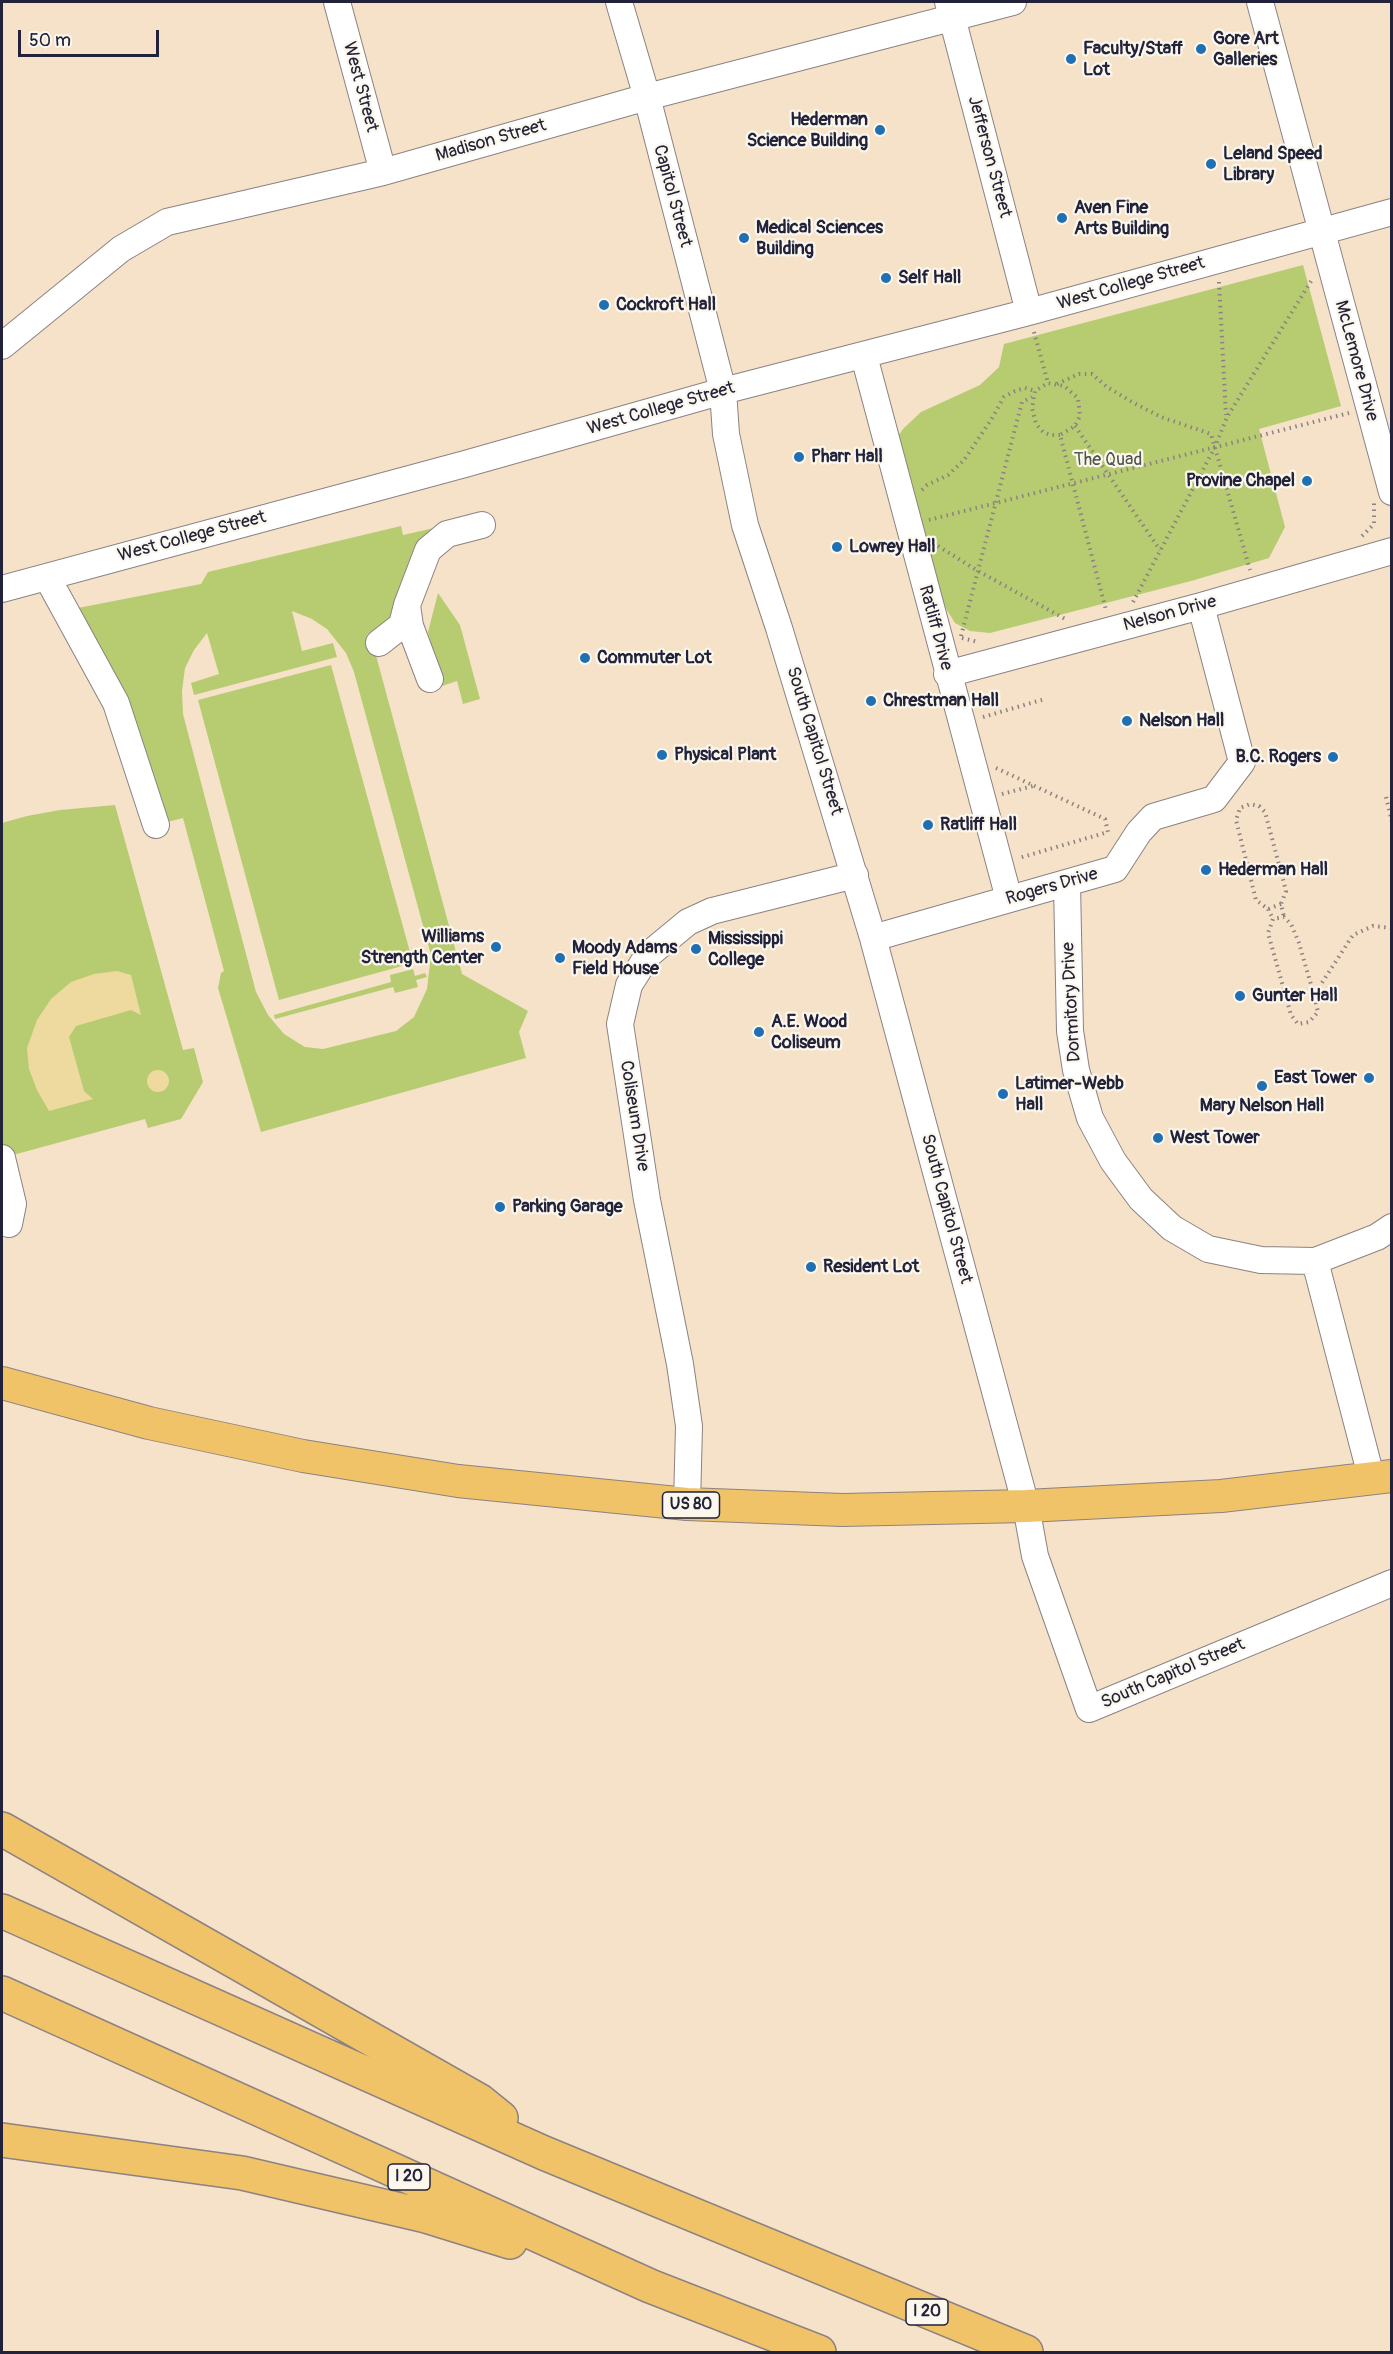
<!DOCTYPE html>
<html>
<head>
<meta charset="utf-8">
<style>
	body { margin:0 }
	#map { position:relative; width:1393px; height:2354px; overflow:hidden; background:#f5e2c8; font-family:Pangolin,sans-serif }
	canvas { display:block }
	.frame { position:absolute; inset:0; border:3px solid #22223b; pointer-events:none }
	.scale { position:absolute; left:18px; top:30px; width:141px; height:27px; box-sizing:border-box; border:3px solid #22223b; border-top:0; padding-left:8px; font-size:18px; line-height:21px; white-space:nowrap; color:#22223b; -webkit-text-stroke:4px #fbf7ec; paint-order:stroke }
</style>
</head>
<body>
<div id="map">
<canvas width="1393" height="2354"></canvas>
<div class="frame"></div>
<div class="scale">50 m</div>
</div>
<script>
const ctx = document.querySelector('canvas').getContext('2d');
ctx.lineJoin = 'round';
function paint(path, color) { ctx.fillStyle = color; ctx.fill(path, 'evenodd'); }
const shape = rows => new Path2D(rows.map(r => 'M' + r).join(''));
function strokePath(path, color, width, dash) { ctx.strokeStyle = color; ctx.lineWidth = width; ctx.lineCap = dash ? 'butt' : 'round'; ctx.setLineDash(dash || []); ctx.stroke(path); }
function write(font, color, halo, rows, align = 'center') {
  ctx.font = font + ' Pangolin,sans-serif'; ctx.lineWidth = 4.5; ctx.setLineDash([]); ctx.textBaseline = 'middle'; ctx.strokeStyle = halo; ctx.fillStyle = color; for (const [text, x, y, turn = 0] of rows) {
    ctx.save(); ctx.translate(x, y); ctx.rotate((+turn || 0) * Math.PI / 180); ctx.textAlign = isNaN(turn) ? turn : align; if (halo) ctx.strokeText(text, 0, 0); ctx.fillText(text, 0, 0); ctx.restore();
  }
}
const green = shape([
	[1303,265,1341,406,1259,429,1285,527,1269,558,1191,581,990,633,970,631,955,623,945,607,904,478,896,439,903,429,921,412,980,385,999,367,1004,344],
	[401,526,403,535,443,526,398,613,367,635,374,648,462,974,528,1011,519,1032,526,1058,261,1132,218,988,221,973,224,971,183,818,156,825,78,608,201,584,208,572],
	[292,611,312,619,327,629,346,653,354,672,431,955,427,989,414,1017,396,1031,323,1049,305,1047,284,1034,268,1015,256,992,183,714,182,691,185,668,194,650,207,633,219,674,191,683,194,695,337,657,333,643,302,651],
	[438,593,460,625,480,699,463,704,457,681,442,686,428,632],
	[331,665,413,963,279,1000,198,700],
	[115,805,183,1050,194,1048,203,1082,181,1119,148,1128,145,1119,2,1158,2,823,27,816,60,810],
	[413,969,415,976,425,973,427,977,416,980,418,987,395,993,393,987,275,1019,274,1015,391,982,390,975]
]);
const sand = shape([
	[117,971,131,975,141,1015,131,1010,76,1026,69,1037,84,1091,93,1099,49,1111,37,1090,29,1069,27,1048,37,1020,51,999,71,982,94,974],
	'147 1081a11 11 0 1 1 22 0a11 11 0 1 1-22 0Z'
]);
const path = shape([
	[1219,282,1226,415],
	[1034,332,1048,383],
	[1057,384,1079,374,1092,374,1107,387,1132,402,1161,417,1211,434,1250,570],
	[1075,426,1160,550],
	[1060,435,1050,435,1043,432,1036,424,1032,408,1035,391,1048,383,1064,386,1078,398,1080,416,1075,426,1060,435,1106,610],
	[922,490,927,485,948,475,964,460,991,420,1004,397,1015,391,1025,388,1035,391],
	[929,520,1349,413],
	[1362,536,1374,524,1374,503],
	[938,546,978,571,1067,620],
	[1133,602,1215,447,1227,417,1313,278],
	[961,636,1022,402,1032,397],
	[962,638,978,642],
	[983,717,1045,699],
	[996,768,1105,819,1108,832,1019,858],
	[1002,794,1033,786],
	[1386,797,1392,822],
	[1281,904,1268,909,1256,900,1236,820,1240,808,1250,804,1259,806,1265,812,1286,891,1281,904,1284,917],
	[1268,909,1273,919],
	[1314,995,1299,943,1291,924,1284,917,1273,919,1268,933,1291,1015,1298,1024,1309,1022,1318,1012,1314,995,1353,935,1373,926,1392,928]
]);
const minor = shape([
	[337,2,383,172],
	[619,2,647,97,723,391,726,434,745,525,779,628,873,938,1026,1506,1035,1556,1089,1709,1392,1583],
	[948,2,1029,312],
	[1260,2,1392,492],
	[2,346,121,249,167,222,383,172,647,97,1013,2],
	[864,356,1009,899],
	[47,577,116,703,156,825],
	[2,589,465,464,723,391,1029,312,1392,212],
	[379,643,402,625,407,605],
	[947,674,1201,606,1392,551],
	[430,679,410,626,407,605,428,550,447,534,482,525],
	[1067,884,1070,1031,1076,1070,1090,1118,1113,1161,1141,1199,1172,1228,1208,1249,1261,1260,1315,1261,1377,1237,1392,1227],
	[873,938,1115,869,1139,832,1153,817,1214,799,1242,762,1201,606],
	[2,1158,13,1204,9,1224],
	[1315,1261,1372,1480],
	[687,1504,689,1426,680,1364,647,1200,620,1024,629,985,648,955,688,922,712,911,855,875]
]);
const major = shape([
	[2,1383,149,1423,303,1456,458,1481,687,1504,842,1510,1026,1506,1221,1496,1392,1476]
]);
const highway = shape([
	[2,1829,480,2101,501,2118],
	[2,1911,544,2153,1026,2352],
	[2,1993,650,2286,819,2352],
	[2,2140,242,2173,426,2216,510,2242]
]);
const markers = [
	[1201,49,6,"#1f6fb2"],
	[1071,59,6,"#1f6fb2"],
	[880,130,6,"#1f6fb2"],
	[1211,164,6,"#1f6fb2"],
	[1062,218,6,"#1f6fb2"],
	[744,238,6,"#1f6fb2"],
	[886,278,6,"#1f6fb2"],
	[604,305,6,"#1f6fb2"],
	[799,457,6,"#1f6fb2"],
	[1307,481,6,"#1f6fb2"],
	[837,547,6,"#1f6fb2"],
	[585,658,6,"#1f6fb2"],
	[871,701,6,"#1f6fb2"],
	[1127,721,6,"#1f6fb2"],
	[662,755,6,"#1f6fb2"],
	[1333,757,6,"#1f6fb2"],
	[928,825,6,"#1f6fb2"],
	[1206,870,6,"#1f6fb2"],
	[496,947,6,"#1f6fb2"],
	[696,949,6,"#1f6fb2"],
	[560,958,6,"#1f6fb2"],
	[1240,996,6,"#1f6fb2"],
	[759,1032,6,"#1f6fb2"],
	[1369,1078,6,"#1f6fb2"],
	[1262,1086,6,"#1f6fb2"],
	[1003,1094,6,"#1f6fb2"],
	[1158,1138,6,"#1f6fb2"],
	[500,1207,6,"#1f6fb2"],
	[811,1267,6,"#1f6fb2"]
];
const shields = [
	[691,1505,57],
	[409,2177,42],
	[927,2312,42]
];
const shieldNames = [
	["US 80",691,1505],
	["I 20",409,2177],
	["I 20",927,2312]
];
const poiNames = [
	["Gore Art",1213,39],
	["Galleries",1213,60],
	["Faculty/Staff",1083,49],
	["Lot",1083,70],
	["Hederman",868,120,"right"],
	["Science Building",868,141,"right"],
	["Leland Speed",1223,154],
	["Library",1223,175],
	["Aven Fine",1074,208],
	["Arts Building",1074,229],
	["Medical Sciences",756,228],
	["Building",756,249],
	["Self Hall",898,278],
	["Cockroft Hall",616,305],
	["Pharr Hall",811,457],
	["Provine Chapel",1295,481,"right"],
	["Lowrey Hall",849,547],
	["Commuter Lot",597,658],
	["Chrestman Hall",883,701],
	["Nelson Hall",1139,721],
	["Physical Plant",674,755],
	["B.C. Rogers",1321,757,"right"],
	["Ratliff Hall",940,825],
	["Hederman Hall",1218,870],
	["Williams",484,937,"right"],
	["Strength Center",484,958,"right"],
	["Mississippi",708,939],
	["College",708,960],
	["Moody Adams",572,948],
	["Field House",572,969],
	["Gunter Hall",1252,996],
	["A.E. Wood",771,1022],
	["Coliseum",771,1043],
	["East Tower",1357,1078,"right"],
	["Latimer-Webb",1015,1084],
	["Hall",1015,1105],
	["Mary Nelson Hall",1262,1106,"center"],
	["West Tower",1170,1138],
	["Parking Garage",512,1207],
	["Resident Lot",823,1267]
];
const streetNames = [
	["West Street",360,87,75],
	["Madison Street",491,141,-16],
	["Jefferson Street",989,157,75],
	["Capitol Street",672,196,75],
	["West College Street",1131,284,-16],
	["McLemore Drive",1356,361,75],
	["West College Street",661,409,-16],
	["West College Street",192,537,-15],
	["Nelson Drive",1170,614,-15],
	["Ratliff Drive",935,628,75],
	["South Capitol Street",814,741,73],
	["Rogers Drive",1052,887,-16],
	["Dormitory Drive",1072,1002,-93],
	["Coliseum Drive",634,1116,81],
	["South Capitol Street",946,1209,75],
	["South Capitol Street",1173,1674,-23]
];
const parkNames = [
	["The Quad",1108,460]
];
paint(green, '#b7cc70');
paint(sand, '#eeda9e');
strokePath(minor, '#8c8282', 28);
strokePath(major, '#8c8282', 34);
strokePath(highway, '#8c8282', 36);
strokePath(path, '#8c8282', 4, [1.5, 4.5]);
strokePath(minor, '#fff', 26);
strokePath(major, '#f1c369', 32);
strokePath(highway, '#f1c369', 33);
for (const [x, y, r, color] of markers) { const dot = new Path2D(); dot.arc(x, y, r, 0, 2 * Math.PI); ctx.fillStyle = color; ctx.fill(dot); strokePath(dot, '#fbf7ec', 2); }
for (const [x, y, w] of shields) { const box = new Path2D(); box.roundRect(x - w / 2, y - 13, w, 26, 4.5); ctx.fillStyle = '#fbf7ec'; ctx.fill(box); strokePath(box, '#22223b', 1.5); }
write('bold 16px', '#22223b', null, shieldNames);
write('bold 18px', '#22223b', '#fbf7ec', poiNames, 'left');
write('18px', '#22223b', '#fbf7ec', streetNames);
write('18px', '#4f554b', '#fbf7ec', parkNames);
</script>
</body>
</html>
